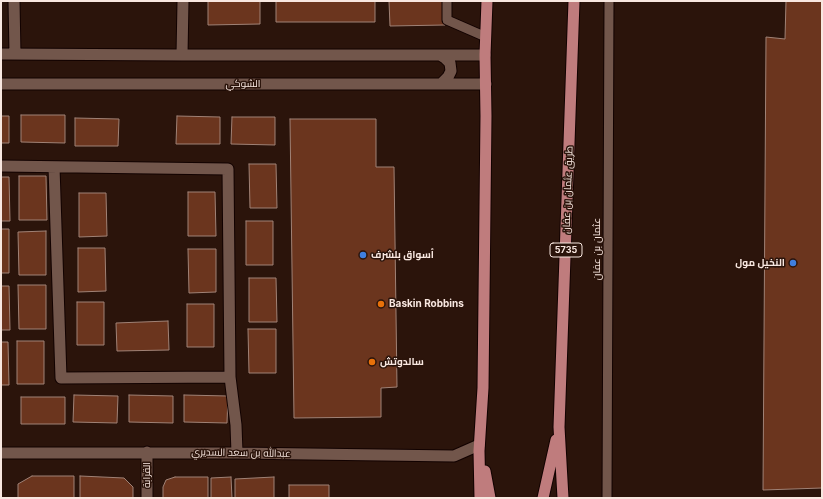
<!DOCTYPE html>
<html>
<head>
<meta charset="utf-8">
<style>
	body { margin:0 }
	#map { position:relative; width:823px; height:499px; overflow:hidden; background:#2b140b; font-family:Inter,sans-serif }
	canvas { display:block }
	.frame { position:absolute; inset:0; border:2px solid #f8e7e0; pointer-events:none }
</style>
</head>
<body>
<div id="map">
<canvas width="823" height="499"></canvas>
<div class="frame"></div>
</div>
<script>
const ctx = document.querySelector('canvas').getContext('2d');
ctx.lineJoin = 'round';
function paint(path, color) { ctx.fillStyle = color; ctx.fill(path, 'evenodd'); }
const shape = rows => new Path2D(rows.map(r => 'M' + r).join(''));
function strokePath(path, color, width, dash) { ctx.strokeStyle = color; ctx.lineWidth = width; ctx.lineCap = dash ? 'butt' : 'round'; ctx.setLineDash(dash || []); ctx.stroke(path); }
function write(font, color, halo, rows, align = 'center') {
  ctx.font = font + ' Inter,Cairo,sans-serif'; ctx.lineWidth = 3; ctx.setLineDash([]); ctx.textBaseline = 'middle'; ctx.strokeStyle = halo; ctx.fillStyle = color; for (const [text, x, y, turn = 0] of rows) {
    ctx.save(); ctx.translate(x, y); ctx.rotate((+turn || 0) * Math.PI / 180); ctx.textAlign = isNaN(turn) ? turn : align; if (halo) ctx.strokeText(text, 0, 0); ctx.fillText(text, 0, 0); ctx.restore();
  }
}
const building = shape([
	[208,1,260,1,260,24,208,25,208,1],
	[276,1,375,1,375,22,276,22,276,1],
	[389,1,444,1,445,25,390,26,389,1],
	[786,1,822,1,822,488,763,490,766,37,785,39,786,1],
	[21,115,65,115,65,143,21,142,21,115],
	[1,116,9,116,9,143,1,143,1,116],
	[177,116,220,117,220,144,176,144,177,116],
	[232,117,275,117,275,145,231,144,232,117],
	[75,118,119,119,118,146,75,146,75,118],
	[290,119,376,119,376,167,394,167,397,387,381,388,381,417,294,418,290,119],
	[249,164,276,164,277,208,250,208,249,164],
	[19,176,46,176,47,220,19,220,19,176],
	[1,177,9,177,10,221,1,221,1,177],
	[188,192,215,192,216,236,188,236,188,192],
	[79,193,106,193,107,236,79,237,79,193],
	[246,221,273,221,273,265,246,265,246,221],
	[1,229,9,229,9,273,1,273,1,229],
	[46,231,46,275,19,275,18,232,46,231],
	[78,248,105,248,106,291,78,292,78,248],
	[188,249,216,249,216,292,189,293,188,249],
	[249,278,276,278,277,322,249,322,249,278],
	[18,285,46,285,46,329,19,329,18,285],
	[1,286,9,286,10,330,1,330,1,286],
	[77,302,104,302,104,345,77,345,77,302],
	[187,304,214,304,214,347,187,347,187,304],
	[168,321,169,350,117,351,116,323,168,321],
	[248,329,276,329,276,373,249,373,248,329],
	[17,341,44,341,44,384,17,384,17,341],
	[1,342,8,342,9,385,1,385,1,342],
	[74,395,118,396,117,423,73,422,74,395],
	[129,395,173,396,173,423,129,422,129,395],
	[184,395,228,396,227,423,184,422,184,395],
	[21,397,65,397,65,424,21,424,21,397],
	[32,476,74,476,74,498,18,498,18,484,32,476],
	[80,476,124,478,133,487,133,498,80,498,80,476],
	[175,477,208,477,208,498,163,498,163,487,166,480,175,477],
	[231,477,232,498,211,498,211,478,231,477],
	[274,477,274,498,235,498,235,479,274,477],
	[289,485,329,485,329,498,289,498,289,485]
]);
const service = shape([
	[447,1,447,20,486,37],
	[607,498,609,1]
]);
const minor = shape([
	[14,1,15,54],
	[1,54,182,55,485,55],
	[182,55,183,1],
	[440,55,445,58,450,63,451,71,448,77,441,84],
	[1,84,486,84],
	[1,166,228,169,230,377,236,425,237,453],
	[54,167,61,378,230,377],
	[1,453,237,453,454,456,479,445],
	[147,498,147,452]
]);
const primary = shape([
	[485,471,490,498],
	[480,498,479,451,483,388,486,116,485,55,487,1],
	[543,498,556,440],
	[563,498,559,427,574,1]
]);
const markers = [
	[363,255,4,"#3f7fe0"],
	[793,263,4,"#3f7fe0"],
	[381,304,4,"#e8710a"],
	[372,362,4,"#e8710a"]
];
const shields = [
	[566,250,32]
];
const shieldNames = [
	["5735",566,250]
];
const streetNames = [
	["الشوكي",243,84],
	["طريق عثمان بن عفان",568,190,-88],
	["عثمان بن عفان",597,249,-90],
	["عبدالله بن سعد السديري",241,453,1],
	["القرابة",147,475,-90]
];
const poiNames = [
	["أسواق بلشرف",371,255],
	["النخيل مول",785,263,"right"],
	["Baskin Robbins",389,304],
	["سالدوتش",380,362]
];
paint(building, '#6b351e');
strokePath(building, '#a08276', 1);
strokePath(service, '#120200', 11);
strokePath(minor, '#120200', 13);
strokePath(primary, '#120200', 13);
strokePath(service, '#72564b', 9);
strokePath(minor, '#72564b', 11);
strokePath(primary, '#bf7c7d', 11);
for (const [x, y, r, color] of markers) { const dot = new Path2D(); dot.arc(x, y, r, 0, 2 * Math.PI); ctx.fillStyle = color; ctx.fill(dot); strokePath(dot, '#2b140b', 1.5); }
for (const [x, y, w] of shields) { const box = new Path2D(); box.roundRect(x - w / 2, y - 7, w, 14, 3); ctx.fillStyle = '#2b140b'; ctx.fill(box); strokePath(box, '#f8e7e0', 1); }
write('bold 9px', '#f8e7e0', null, shieldNames);
write('10px', '#f8e7e0', '#2b140b', streetNames);
write('bold 10px', '#f8e7e0', '#2b140b', poiNames, 'left');
</script>
</body>
</html>
